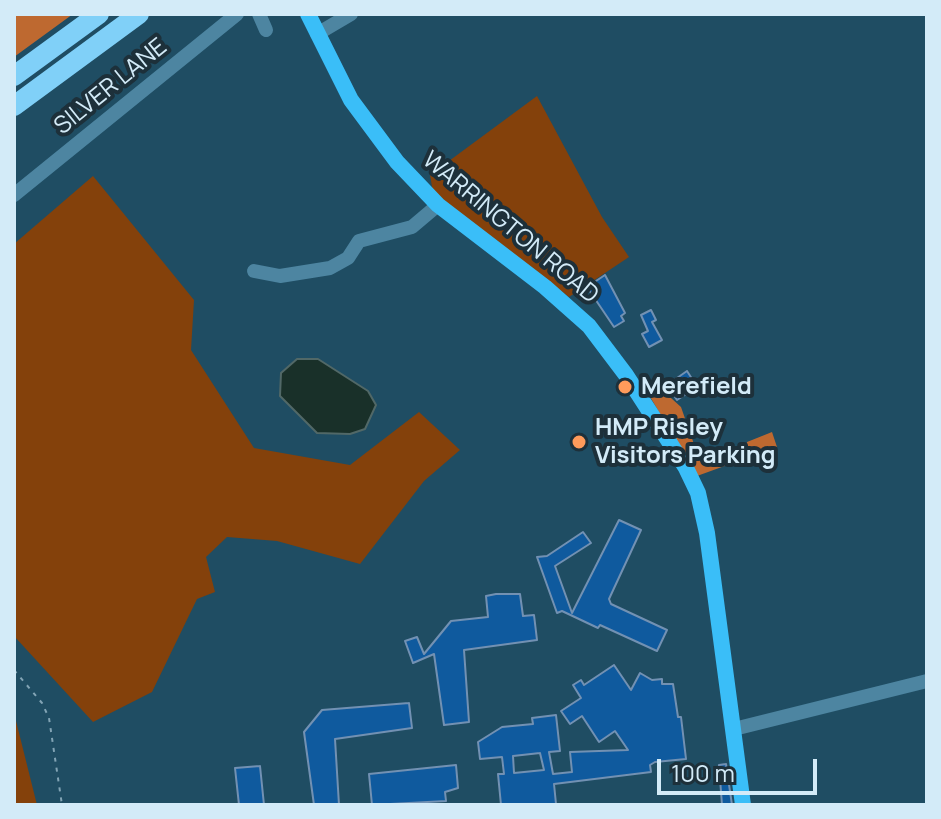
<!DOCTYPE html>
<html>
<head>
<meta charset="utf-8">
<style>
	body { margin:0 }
	#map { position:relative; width:941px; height:819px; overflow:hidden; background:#1f4d63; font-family:Manrope,sans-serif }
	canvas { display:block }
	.frame { position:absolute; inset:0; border:16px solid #d3ebf8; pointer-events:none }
	.scale { position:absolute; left:657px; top:759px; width:160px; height:36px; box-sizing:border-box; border:4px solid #d3ebf8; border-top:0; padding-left:10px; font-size:24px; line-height:28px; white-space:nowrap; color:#d3ebf8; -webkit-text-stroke:6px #1d303a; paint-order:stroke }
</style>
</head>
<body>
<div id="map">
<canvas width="941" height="819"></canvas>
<div class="frame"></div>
<div class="scale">100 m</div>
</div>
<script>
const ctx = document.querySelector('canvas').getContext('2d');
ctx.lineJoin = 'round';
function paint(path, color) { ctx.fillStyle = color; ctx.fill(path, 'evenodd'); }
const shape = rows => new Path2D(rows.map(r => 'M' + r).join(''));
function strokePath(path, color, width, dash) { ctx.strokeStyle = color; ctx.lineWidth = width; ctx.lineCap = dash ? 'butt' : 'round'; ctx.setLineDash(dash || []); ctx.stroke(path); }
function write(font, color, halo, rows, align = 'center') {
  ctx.font = font + ' Manrope,sans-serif'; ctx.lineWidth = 8; ctx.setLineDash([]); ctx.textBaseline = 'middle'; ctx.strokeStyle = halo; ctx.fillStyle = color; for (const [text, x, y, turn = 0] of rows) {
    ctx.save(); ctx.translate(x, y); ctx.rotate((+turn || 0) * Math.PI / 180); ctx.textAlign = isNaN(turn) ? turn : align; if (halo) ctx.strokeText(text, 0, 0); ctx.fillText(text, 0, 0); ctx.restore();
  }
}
const green = shape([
	[537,96,602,217,629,257,569,297,433,192,430,175],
	[93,176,194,300,191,350,254,448,350,465,419,412,460,450,424,481,360,564,277,541,227,537,206,557,215,592,197,599,152,692,93,722,14,636,14,244],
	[14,719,16,721,37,805,14,805]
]);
const forest = shape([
	[14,14,73,14,14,57],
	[661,389,681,407,695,447,716,450,721,460,747,451,747,442,772,432,777,447,697,476,649,395]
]);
const water = shape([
	[297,359,318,359,368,391,376,405,365,429,350,434,317,433,280,396,281,373,297,359]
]);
const building = shape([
	[605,275,625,313,621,316,624,321,614,327,587,287,605,275],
	[651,310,656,320,652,322,662,340,649,347,642,334,648,331,641,315,651,310],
	[687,371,694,382,690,384,694,389,677,400,667,385,687,371],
	[619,520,641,530,609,599,611,604,667,630,657,651,600,625,598,628,562,611,557,613,537,557,547,556,583,532,591,543,555,566,572,613,619,520],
	[496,594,520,594,523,616,534,615,537,640,464,650,469,722,444,725,434,654,413,663,405,641,417,637,424,654,451,621,488,617,486,596,496,594],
	[614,665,631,690,640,673,652,680,662,679,662,684,673,684,678,717,681,717,686,759,655,762,650,765,651,772,554,784,556,804,501,805,498,774,504,774,502,757,480,759,478,742,502,727,533,724,532,718,556,715,560,751,549,752,553,774,572,772,570,752,628,750,615,731,599,742,582,716,570,724,561,711,581,698,573,685,581,680,584,685,614,665],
	[540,753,544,770,514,773,513,756,540,753],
	[409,703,412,728,335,739,339,805,314,805,304,732,322,710,409,703],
	[726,764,732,805,722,805,719,765,726,764],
	[456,765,458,788,445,792,446,801,372,805,369,774,456,765],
	[260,766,264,805,239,805,235,768,260,766]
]);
const path = shape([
	[14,670,42,703,49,718,62,805]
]);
const minor = shape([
	[259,14,266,30],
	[317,34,351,14],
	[14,195,237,14],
	[254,271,280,276,330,268,348,258,359,241,412,227,438,205],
	[734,729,927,681]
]);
const major = shape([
	[308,14,351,100,397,162,438,205,545,287,589,326,626,375,686,468,698,493,707,533,743,805]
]);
const highway = shape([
	[14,76,99,14],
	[14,106,139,14]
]);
const markers = [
	[625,387,8,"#ff9b5b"],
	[579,442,8,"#ff9b5b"]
];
const streetNames = [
	["SILVER LANE",111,87,-39],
	["WARRINGTON ROAD",510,228,40]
];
const poiNames = [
	["Merefield",641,387],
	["HMP Risley",595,428],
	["Visitors Parking",595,456]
];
paint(green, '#84410b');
paint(forest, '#be6930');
paint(water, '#193029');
strokePath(water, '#516867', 2);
paint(building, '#0f5a9e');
strokePath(building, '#7291b3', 2);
strokePath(path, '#82a4b5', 2, [4, 6]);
strokePath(minor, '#4d85a1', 14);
strokePath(major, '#3abef8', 16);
strokePath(highway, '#80d0f8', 20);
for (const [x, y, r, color] of markers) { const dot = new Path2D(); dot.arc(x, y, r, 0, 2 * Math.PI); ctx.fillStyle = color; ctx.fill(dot); strokePath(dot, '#1d303a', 3); }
write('24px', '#d3ebf8', '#1d303a', streetNames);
write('bold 24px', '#d3ebf8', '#1d303a', poiNames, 'left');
</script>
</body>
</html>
